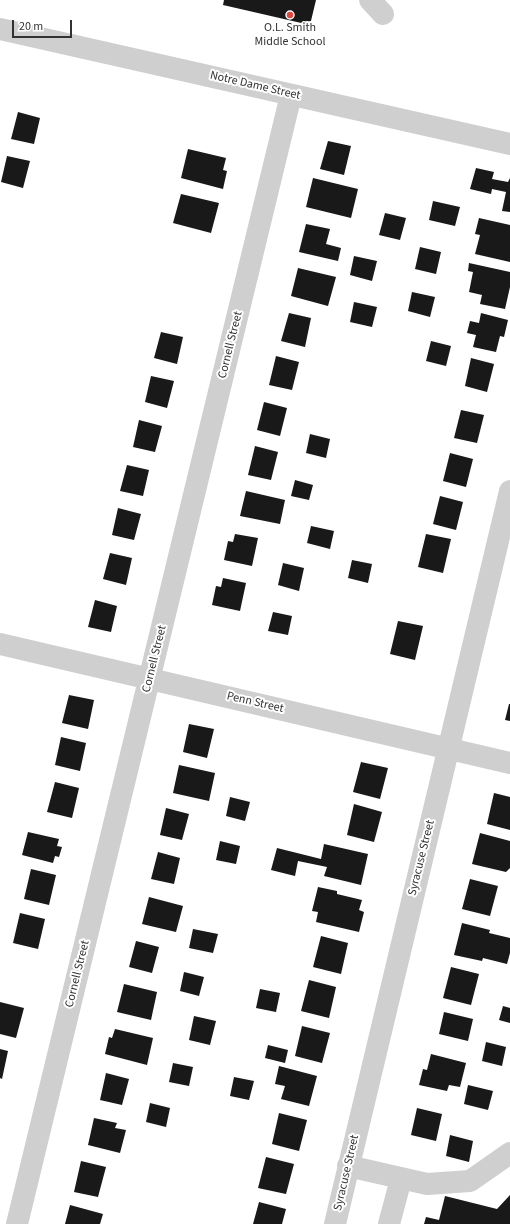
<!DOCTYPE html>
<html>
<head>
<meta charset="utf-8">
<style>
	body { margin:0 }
	#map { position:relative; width:510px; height:1224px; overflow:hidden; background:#fff; font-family:"Source Sans 3",sans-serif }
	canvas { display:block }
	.scale { position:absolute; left:12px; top:20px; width:60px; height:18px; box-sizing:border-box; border:2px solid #323232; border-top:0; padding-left:5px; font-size:12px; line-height:14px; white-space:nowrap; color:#323232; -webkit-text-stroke:3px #fff; paint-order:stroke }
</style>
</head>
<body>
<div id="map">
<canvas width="510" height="1224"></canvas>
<div class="scale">20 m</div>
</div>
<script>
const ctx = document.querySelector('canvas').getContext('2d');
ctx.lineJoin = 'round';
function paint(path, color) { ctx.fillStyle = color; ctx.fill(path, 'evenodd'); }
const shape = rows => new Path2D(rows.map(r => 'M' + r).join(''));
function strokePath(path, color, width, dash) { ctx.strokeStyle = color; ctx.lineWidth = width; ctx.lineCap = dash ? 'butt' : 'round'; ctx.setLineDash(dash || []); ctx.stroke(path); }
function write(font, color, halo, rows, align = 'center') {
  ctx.font = font + ' "Source Sans 3",sans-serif'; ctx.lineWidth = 4; ctx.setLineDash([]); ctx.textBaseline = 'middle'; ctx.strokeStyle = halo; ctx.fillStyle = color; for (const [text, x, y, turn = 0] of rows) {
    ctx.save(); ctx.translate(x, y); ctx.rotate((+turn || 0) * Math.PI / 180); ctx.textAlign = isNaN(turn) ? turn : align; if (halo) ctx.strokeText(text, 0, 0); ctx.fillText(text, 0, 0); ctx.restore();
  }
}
const building = shape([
	[224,0,316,0,310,25,223,5],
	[18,112,40,118,34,144,11,139],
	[328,141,351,146,344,175,320,169],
	[188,149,226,158,223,170,227,171,223,189,181,178],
	[7,156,30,161,23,188,1,182],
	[476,168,494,172,492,179,508,182,510,178,510,212,502,211,506,192,492,189,491,194,470,189],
	[313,178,358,189,351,218,306,207],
	[181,194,219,203,211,233,173,223],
	[433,201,460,207,455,226,429,220],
	[385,213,406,218,400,240,379,235],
	[479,218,510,225,510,262,475,254,480,235,475,234],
	[306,224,330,229,326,244,341,248,338,261,299,252],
	[420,247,441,252,436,274,415,269],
	[354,256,377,261,372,281,350,275],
	[469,263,510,272,510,287,505,309,480,304,482,295,469,292,473,272,468,271],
	[298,268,336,277,328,306,291,296],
	[412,292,435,297,430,317,408,311],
	[354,302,377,307,372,327,350,322],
	[289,313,311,318,305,347,281,341],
	[481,313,508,320,504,337,500,336,496,352,473,347,476,335,467,333,470,321,479,323],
	[161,332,183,337,177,364,154,358],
	[431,341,451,346,446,366,426,361],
	[276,356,299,362,292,390,269,385],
	[471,358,494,364,487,392,465,386],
	[151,376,174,381,167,408,145,402],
	[264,402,287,408,280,436,257,430],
	[461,410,484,415,477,443,454,438],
	[139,420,162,426,155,452,133,447],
	[310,434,330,439,326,458,306,453],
	[255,446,278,452,271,480,248,475],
	[450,453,473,459,466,487,443,481],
	[127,465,149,470,143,496,120,491],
	[295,480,313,485,309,500,291,496],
	[246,491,285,500,280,524,240,516],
	[440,496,463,502,456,530,433,524],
	[118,508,141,514,134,540,112,535],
	[311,526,334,531,330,549,307,543],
	[235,534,258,538,252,566,224,560,228,541,233,542],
	[426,534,451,539,443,573,418,567],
	[110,553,132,558,126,585,103,579],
	[352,560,372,564,368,583,348,578],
	[283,563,304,568,299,591,278,585],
	[223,578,246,583,240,611,212,605,216,586,221,587],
	[95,600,117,606,111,632,88,627],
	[273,612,292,616,288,635,268,631],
	[398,621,423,626,415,660,390,654],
	[69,695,94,700,88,729,62,723],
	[509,704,510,704,510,721,505,720],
	[189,724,214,729,207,758,183,752],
	[61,737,86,743,80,771,55,765],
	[361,762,388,768,380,799,353,792],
	[179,765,215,773,209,801,173,793],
	[55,782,79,788,72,818,47,812],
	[494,793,510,797,510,830,487,824],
	[230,797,250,802,245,821,226,816],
	[354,804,382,812,374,842,347,835],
	[166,808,189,814,182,840,160,835],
	[28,832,59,839,57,846,62,847,59,857,55,856,53,863,22,855],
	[480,833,510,841,510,868,506,872,472,864],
	[220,841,240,846,236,864,216,860],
	[324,844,368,854,361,885,324,876,327,867,298,861,295,876,271,870,277,848,321,859],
	[158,852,180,858,174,884,151,879],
	[31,869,56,875,49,905,24,899],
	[470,879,498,886,490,916,462,909],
	[318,887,337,891,337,894,362,900,359,910,364,912,359,932,316,922,318,912,312,911],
	[149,897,183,906,176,932,142,924],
	[20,913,45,919,38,949,13,943],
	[462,923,490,930,489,933,510,938,510,953,507,964,483,958,482,961,454,955],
	[193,929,218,934,213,953,189,948],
	[321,936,348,943,341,974,313,967],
	[136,941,159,947,152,973,129,967],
	[451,967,479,974,471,1005,443,998],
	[184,972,204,977,199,996,180,991],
	[309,980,336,987,329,1018,301,1011],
	[124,984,157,992,151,1020,117,1012],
	[260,989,280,993,276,1012,256,1008],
	[0,1002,24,1008,16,1038,0,1034],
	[503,1006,510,1008,510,1023,499,1020],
	[444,1012,473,1019,468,1041,439,1034],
	[194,1016,216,1021,210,1045,189,1040],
	[302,1026,330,1033,322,1063,295,1056],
	[115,1029,153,1038,147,1065,105,1054,109,1037,112,1038],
	[486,1042,506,1047,502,1066,482,1061],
	[268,1045,288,1050,285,1063,265,1058],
	[0,1049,8,1051,2,1079,0,1078],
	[431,1054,466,1063,460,1087,449,1085,447,1091,419,1085,423,1069,427,1070],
	[173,1063,193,1067,189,1086,169,1082],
	[279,1066,317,1076,309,1106,281,1099,285,1086,275,1084],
	[106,1073,129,1079,122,1105,100,1100],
	[234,1077,254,1081,249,1100,230,1096],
	[468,1085,493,1091,488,1110,464,1104],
	[150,1103,170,1108,166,1127,146,1122],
	[417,1108,442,1114,436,1141,411,1135],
	[279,1113,307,1120,299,1151,272,1144],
	[94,1118,117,1123,115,1128,126,1130,120,1153,88,1145],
	[450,1135,473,1141,469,1162,446,1156],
	[266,1157,294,1164,286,1194,258,1188],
	[81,1161,106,1167,98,1197,74,1192],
	[510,1195,510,1224,424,1224,426,1217,439,1220,445,1196,497,1209],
	[259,1202,286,1209,282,1224,253,1224],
	[70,1205,103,1214,100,1224,65,1224]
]);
const minor = shape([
	[370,0,383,14],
	[0,29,510,144],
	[0,644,510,763],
	[348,1166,427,1184,470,1181,510,1153],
	[17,1224,291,95],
	[335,1224,510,491],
	[389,1224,401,1179]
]);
const markers = [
	[290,15,4,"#df483f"]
];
const poiNames = [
	["O.L. Smith",290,28],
	["Middle School",290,42]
];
const streetNames = [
	["Notre Dame Street",255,86,13],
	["Cornell Street",231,345,-76],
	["Cornell Street",155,659,-76],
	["Penn Street",255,703,13],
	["Syracuse Street",422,858,-76],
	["Cornell Street",78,974,-76],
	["Syracuse Street",347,1173,-77]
];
paint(building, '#191919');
strokePath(minor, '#cfcfcf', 22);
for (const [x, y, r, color] of markers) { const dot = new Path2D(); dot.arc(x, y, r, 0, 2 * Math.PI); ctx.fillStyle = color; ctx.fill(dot); strokePath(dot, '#fff', 1.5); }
write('12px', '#323232', '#fff', poiNames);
write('12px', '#323232', '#fff', streetNames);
</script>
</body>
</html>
